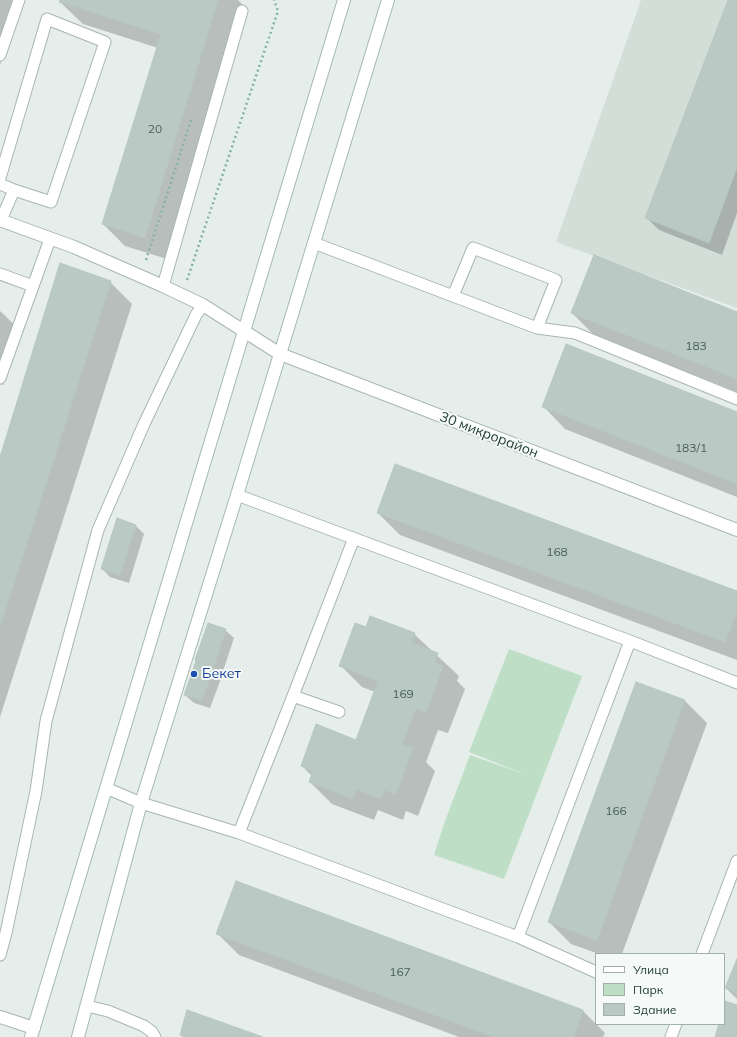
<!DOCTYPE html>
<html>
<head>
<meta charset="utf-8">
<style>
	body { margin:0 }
	#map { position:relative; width:737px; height:1037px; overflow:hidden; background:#e5eeea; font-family:Mulish,sans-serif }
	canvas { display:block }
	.legend { position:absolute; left:595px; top:953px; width:130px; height:72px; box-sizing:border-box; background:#f5faf8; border:1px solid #a1b0ab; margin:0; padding:5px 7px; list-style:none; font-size:12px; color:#234038 }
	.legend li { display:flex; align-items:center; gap:8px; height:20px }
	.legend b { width:20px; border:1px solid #a1b0ab }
</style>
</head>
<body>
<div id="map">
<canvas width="737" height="1037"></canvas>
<ul class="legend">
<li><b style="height:5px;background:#fff"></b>Улица</li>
<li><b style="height:11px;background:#bedfc6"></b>Парк</li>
<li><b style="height:11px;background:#bac9c3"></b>Здание</li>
</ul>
</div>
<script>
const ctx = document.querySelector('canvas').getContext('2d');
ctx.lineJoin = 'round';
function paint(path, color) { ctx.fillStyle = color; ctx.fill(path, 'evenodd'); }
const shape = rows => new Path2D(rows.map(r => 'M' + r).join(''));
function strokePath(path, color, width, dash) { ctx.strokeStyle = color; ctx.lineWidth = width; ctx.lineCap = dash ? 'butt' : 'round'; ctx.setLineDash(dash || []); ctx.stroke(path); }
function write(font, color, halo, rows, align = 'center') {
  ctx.font = font + ' Mulish,sans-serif'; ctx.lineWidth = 4; ctx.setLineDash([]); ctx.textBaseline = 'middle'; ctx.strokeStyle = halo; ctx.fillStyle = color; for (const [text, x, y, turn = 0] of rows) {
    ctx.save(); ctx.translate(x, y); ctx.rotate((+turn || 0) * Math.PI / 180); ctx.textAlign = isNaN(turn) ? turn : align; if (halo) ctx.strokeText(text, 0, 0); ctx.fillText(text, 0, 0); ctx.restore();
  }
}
const built = shape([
	[641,0,737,0,737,308,556,242]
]);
const green = shape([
	[509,649,582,676,504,879,434,855,445,821,470,755,527,775,469,752]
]);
const shadow = shape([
	[0,0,24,0,0,65],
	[61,0,238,0,245,7,167,259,125,246,103,224,158,48,83,24,60,2],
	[729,0,737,0,737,213,722,255,659,230,647,218],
	[110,282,132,304,0,717,0,460],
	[0,311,22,332,3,385,0,384],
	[572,313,737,313,737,392,594,335],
	[543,406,737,413,737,497,565,429],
	[378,513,737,592,737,660,400,535],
	[136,526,144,534,129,583,110,577,102,569],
	[209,624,225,630,234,638,222,674,218,673,222,676,210,708,194,703,185,695],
	[366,628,414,634,459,676,457,681,465,689,448,733,438,730,426,762,435,771,418,816,406,811,403,820,378,810,374,820,332,804,310,782,312,776,302,766,356,741,375,692,362,687,340,665],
	[636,683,685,701,707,723,622,954,599,954,571,944,549,922],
	[236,882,583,1011,605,1033,603,1037,459,1037,239,955,217,933],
	[737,961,737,999,726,988]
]);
const building = shape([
	[60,0,218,0,145,238,102,224,161,34,59,2,60,0],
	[728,0,737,0,737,167,709,243,645,218,728,0],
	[594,255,737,312,737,379,571,313,594,255],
	[60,263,111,281,0,627,0,457,60,263],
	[566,344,737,412,737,484,542,407,566,344],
	[395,464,737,591,737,611,725,642,377,513,395,464],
	[117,518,136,525,120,575,101,569,117,518],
	[370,616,415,633,411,643,438,653,434,662,443,666,426,712,416,708,402,744,413,748,396,794,384,790,381,799,356,789,352,799,309,782,313,771,301,766,316,724,356,740,378,681,339,666,355,623,366,627,370,616],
	[208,623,226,629,214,666,195,660,208,623],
	[196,661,214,667,202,700,184,695,196,661],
	[636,682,685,700,597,940,548,922,636,682],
	[236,881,583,1010,574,1037,494,1037,216,934,236,881],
	[737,959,737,993,725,988,737,959],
	[725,1001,737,1005,737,1037,715,1037,719,1024,724,1024,724,1005,725,1001],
	[187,1010,263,1037,185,1037,180,1035,187,1010]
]);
const path = shape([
	[146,260,192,117],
	[187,280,278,11,274,0]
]);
const lane = shape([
	[0,55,19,0],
	[0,178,47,19,105,42,51,202,14,190],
	[0,184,14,190,1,220],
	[314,243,537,328,556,280,473,248,453,296],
	[0,274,33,286],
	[163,286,242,11],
	[537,328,575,333,737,399],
	[0,378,50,239],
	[237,495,630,641,737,683],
	[293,696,339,712],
	[106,788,141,803,239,833,518,937,596,972],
	[239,833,293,696,354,538],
	[518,937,630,641],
	[702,954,737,861],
	[0,955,6,933,36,791,46,721,98,530,144,424,196,315,203,305],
	[87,1006,108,1011,144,1026,152,1032,155,1037],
	[671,1037,676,1024]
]);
const street = shape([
	[0,220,74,247,163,286,203,305,280,354,737,530],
	[0,1017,34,1028]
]);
const secondary = shape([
	[31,1037,344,0],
	[78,1037,141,803,237,495,388,0]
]);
const markers = [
	[194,674,4,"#1a4fb4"]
];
const numberNames = [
	["20",155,129],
	["183",696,346],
	["183/1",691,448],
	["168",557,552],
	["169",403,694],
	["166",616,811],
	["167",400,972]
];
const streetNames = [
	["30 микрорайон",489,435,21]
];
const transitNames = [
	["Бекет",202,674]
];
paint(built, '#d3ded9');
paint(green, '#bedfc6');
paint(shadow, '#0003');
paint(building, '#bac9c3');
strokePath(building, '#b7c8c0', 1);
strokePath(lane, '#a7b6b1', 13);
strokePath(street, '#a7b6b1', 14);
strokePath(secondary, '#a3bab1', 14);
strokePath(path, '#85b2a3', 2.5, [2, 3]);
strokePath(lane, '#fff', 11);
strokePath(street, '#fff', 12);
strokePath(secondary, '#fff', 12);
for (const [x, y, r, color] of markers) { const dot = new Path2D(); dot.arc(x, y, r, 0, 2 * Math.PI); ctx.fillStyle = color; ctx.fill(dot); strokePath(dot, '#f5faf8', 1.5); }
write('12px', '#49625b', null, numberNames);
write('14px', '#234038', '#f5faf8', streetNames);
write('14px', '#164399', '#f5faf8', transitNames, 'left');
</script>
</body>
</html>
